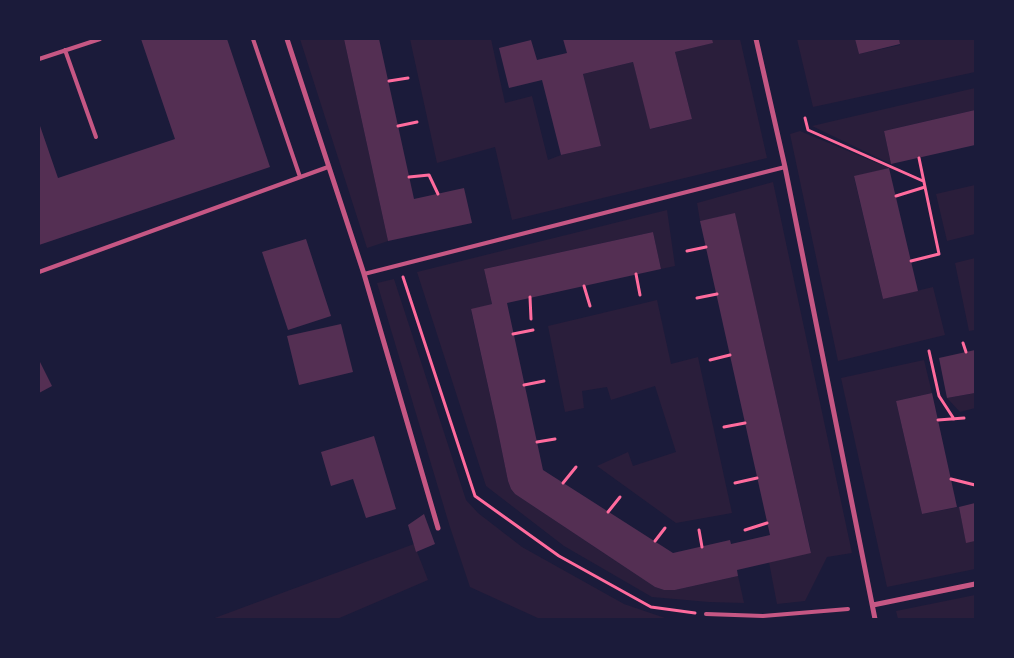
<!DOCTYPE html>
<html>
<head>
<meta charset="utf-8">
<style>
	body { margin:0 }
	#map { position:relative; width:1014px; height:658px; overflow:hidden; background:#1b1b3a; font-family:"Open Sans",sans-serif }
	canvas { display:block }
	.frame { position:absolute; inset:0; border:40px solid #1b1b3a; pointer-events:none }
</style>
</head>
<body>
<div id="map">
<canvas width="1014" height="658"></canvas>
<div class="frame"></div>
</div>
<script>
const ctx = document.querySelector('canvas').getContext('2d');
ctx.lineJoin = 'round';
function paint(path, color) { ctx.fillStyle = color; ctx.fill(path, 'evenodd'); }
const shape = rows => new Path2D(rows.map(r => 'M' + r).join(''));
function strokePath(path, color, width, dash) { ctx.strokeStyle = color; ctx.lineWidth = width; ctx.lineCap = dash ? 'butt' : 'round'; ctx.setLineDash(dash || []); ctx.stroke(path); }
const green = shape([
	[300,39,344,39,388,241,367,248],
	[410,39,491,39,505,103,532,96,548,160,561,155,601,146,583,74,633,62,651,129,692,119,675,52,712,43,712,39,740,39,767,158,512,220,495,147,437,163],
	[797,39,855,39,859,54,900,45,899,39,975,39,975,72,813,107],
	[975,88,975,110,884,131,891,164,812,126],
	[800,131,889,168,854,177,883,299,933,287,945,335,838,361,790,134],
	[773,182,852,553,827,557,805,601,777,604,769,562,811,552,735,214,700,221,697,203],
	[975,185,975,234,947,241,936,194],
	[667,210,675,266,661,269,653,232,484,269,492,304,471,310,496,422,508,481,511,489,515,494,655,587,664,590,675,590,738,576,744,603,709,602,652,597,564,546,486,486,417,272],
	[975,258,975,330,969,331,955,263],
	[394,279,466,500,478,513,522,547,624,604,668,619,540,619,470,587,449,524,377,283],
	[657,300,671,364,698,357,732,513,676,523,597,466,628,452,633,466,676,452,655,386,611,400,607,387,582,391,584,408,565,412,548,326],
	[924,360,932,393,896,401,922,514,959,507,966,542,975,541,975,569,887,587,841,378],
	[975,393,975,408,960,412,947,398],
	[414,544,428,580,337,619,212,619],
	[975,595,975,619,898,619,896,611]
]);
const building = shape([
	[141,39,227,39,270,167,39,245,39,123,58,178,175,139],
	[344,39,379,39,414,199,464,188,472,223,388,241],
	[563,39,712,39,713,43,675,52,692,119,650,129,633,62,583,74,601,146,561,155,542,80,509,88,499,48,531,40,537,60,567,53],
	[855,39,899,39,900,44,859,54],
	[975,110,975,145,891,164,884,131],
	[889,168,918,291,883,299,854,176],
	[735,213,811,553,737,570,738,576,675,590,664,590,655,587,515,494,511,489,508,481,496,422,471,309,492,304,484,269,653,232,661,269,507,303,543,470,673,553,730,540,731,544,770,535,700,221],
	[306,239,331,316,288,330,262,252],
	[341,324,353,372,299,385,287,336],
	[975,350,975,393,947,398,939,358],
	[39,360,52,386,39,393],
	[932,393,957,507,922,514,896,401],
	[374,436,396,509,366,518,353,479,331,486,321,452],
	[975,503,975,541,966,543,959,507],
	[424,514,435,544,416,552,408,525]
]);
const path = shape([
	[389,81,408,78],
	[805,118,808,130,923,181],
	[398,126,417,122],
	[409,177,429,175,438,194],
	[896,196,925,187,919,158],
	[687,251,706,247],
	[911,261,939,254,925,187],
	[636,274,640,295],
	[403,277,475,496,559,556,651,607,695,613],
	[584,286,590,306],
	[530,297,531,319],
	[697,298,717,294],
	[513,334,533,330],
	[963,343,966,352],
	[929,351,939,396,954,419],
	[710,360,730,355],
	[524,385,544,381],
	[938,420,964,418],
	[724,427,745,423],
	[537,442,555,439],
	[951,479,975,485],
	[563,483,576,467],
	[735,483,757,478],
	[608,512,620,497],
	[699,530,702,547],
	[745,530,767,523],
	[655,541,665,528]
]);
const service = shape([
	[253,39,300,177],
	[65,50,96,137],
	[39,59,100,39],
	[39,272,328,167],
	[364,274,785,167],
	[706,614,763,616,848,609]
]);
const minor = shape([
	[287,39,364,274,438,528],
	[756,39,785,167,875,619],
	[873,605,975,584]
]);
paint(green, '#2a1e3b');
paint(building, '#542f53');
strokePath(path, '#ff6b9d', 3);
strokePath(service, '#c65784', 4);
strokePath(minor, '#c65784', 5);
</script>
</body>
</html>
